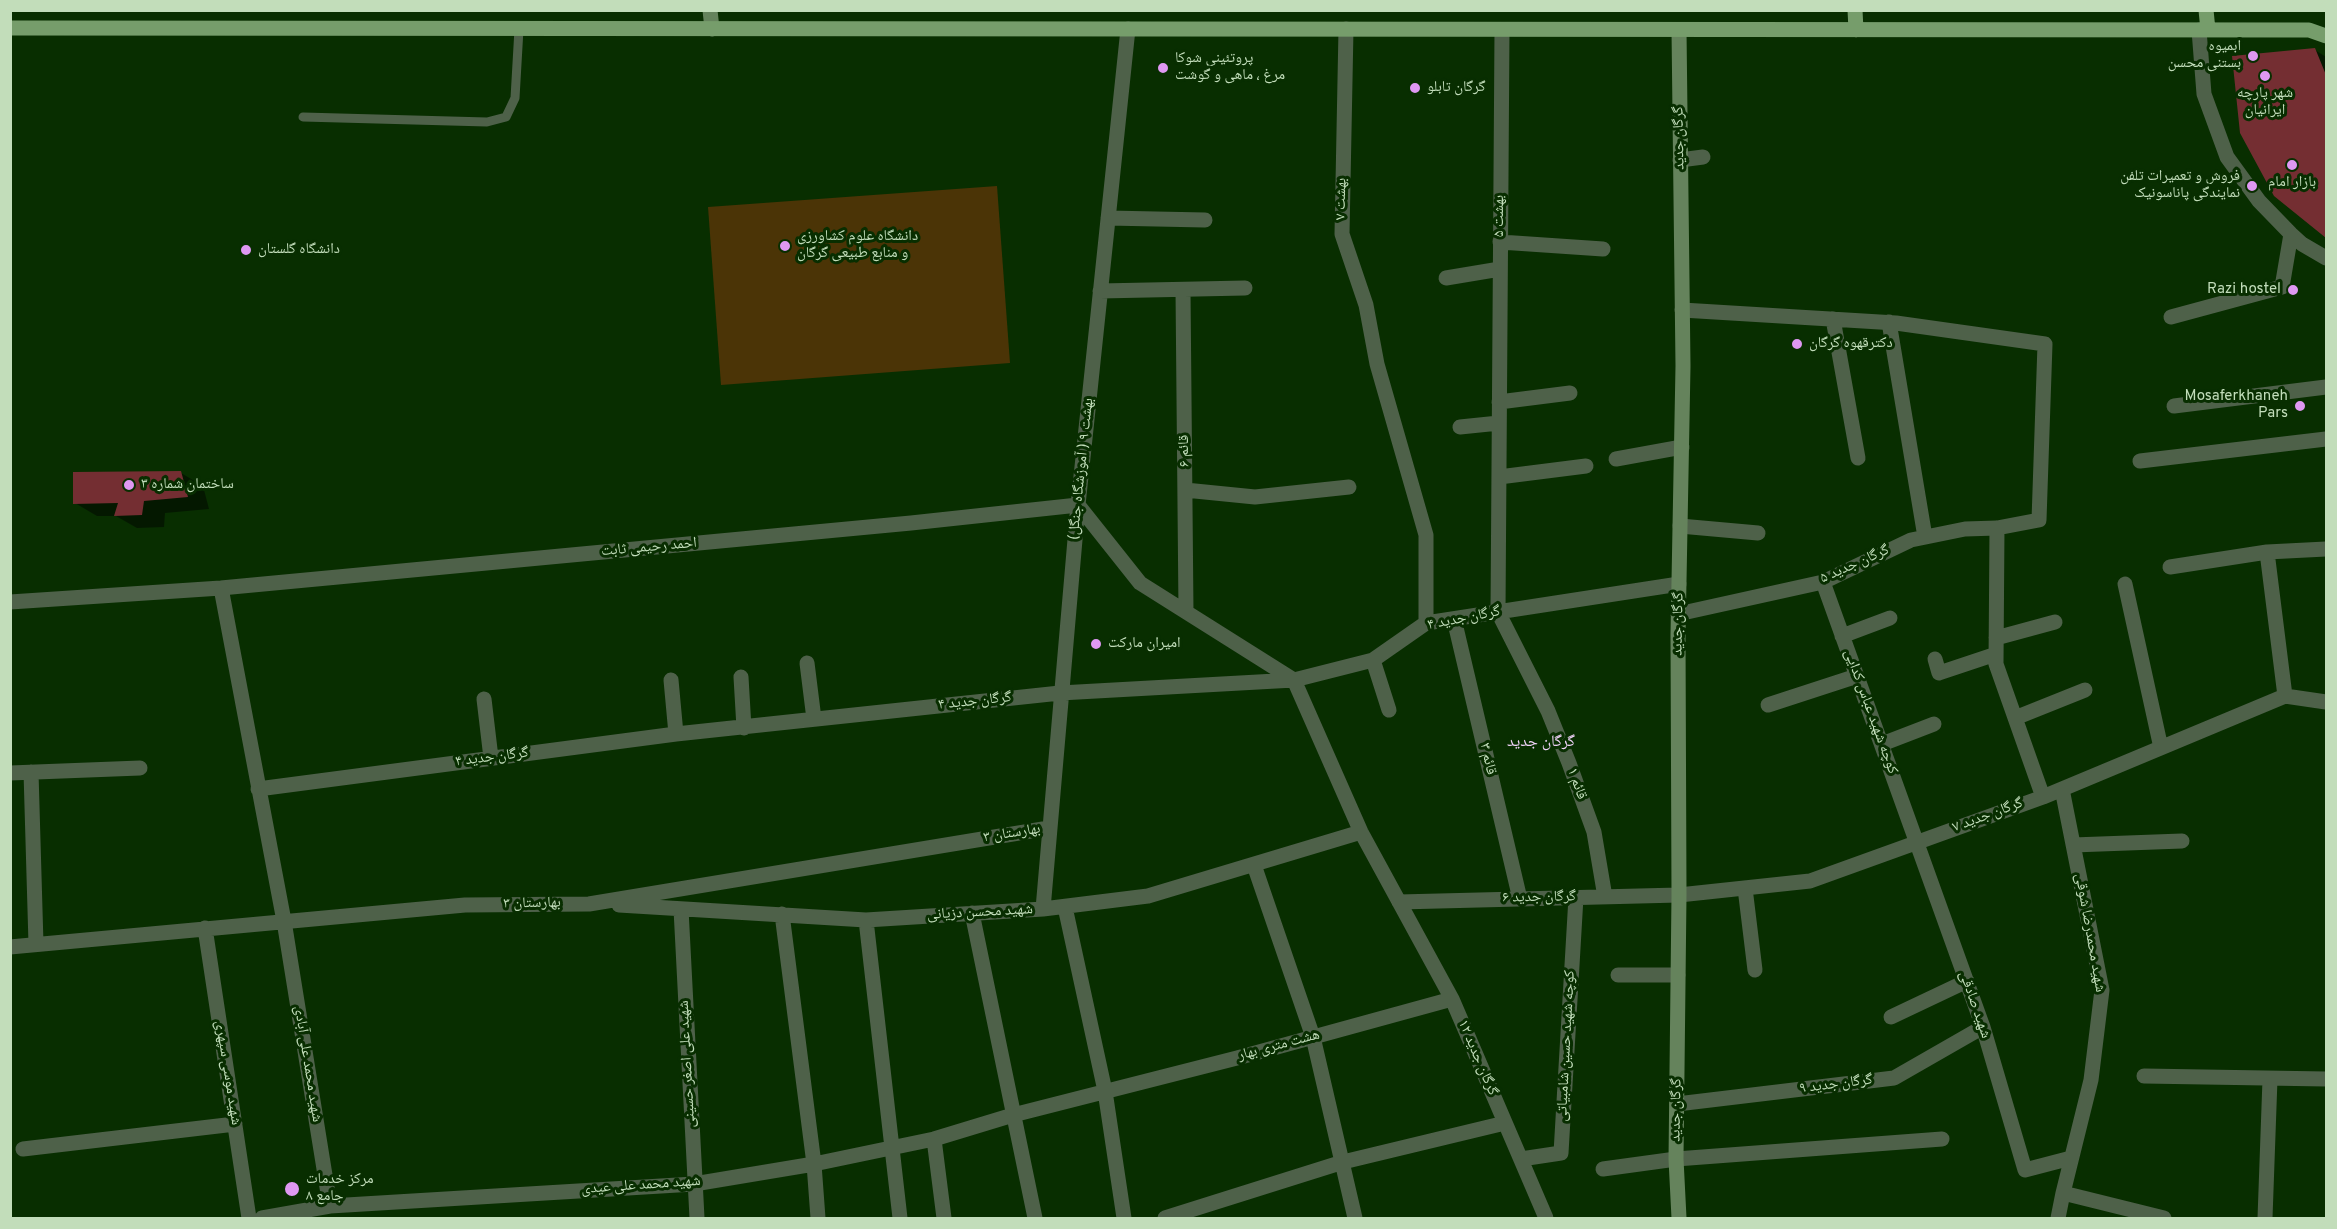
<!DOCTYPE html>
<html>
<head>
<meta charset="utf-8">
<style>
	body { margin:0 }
	#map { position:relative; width:2337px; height:1229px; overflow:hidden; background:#082e00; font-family:Overpass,sans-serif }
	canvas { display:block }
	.frame { position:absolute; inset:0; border:12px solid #c2ddba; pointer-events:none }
</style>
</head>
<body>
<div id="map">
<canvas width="2337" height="1229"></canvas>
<div class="frame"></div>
</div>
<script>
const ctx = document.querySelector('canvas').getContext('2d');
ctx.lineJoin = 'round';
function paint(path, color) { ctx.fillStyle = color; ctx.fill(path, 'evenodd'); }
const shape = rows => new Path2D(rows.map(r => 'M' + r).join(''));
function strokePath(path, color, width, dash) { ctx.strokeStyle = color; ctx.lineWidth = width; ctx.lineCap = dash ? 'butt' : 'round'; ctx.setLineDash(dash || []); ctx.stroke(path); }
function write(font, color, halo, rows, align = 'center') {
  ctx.font = font + ' Overpass,"Noto Naskh Arabic",sans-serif'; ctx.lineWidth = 6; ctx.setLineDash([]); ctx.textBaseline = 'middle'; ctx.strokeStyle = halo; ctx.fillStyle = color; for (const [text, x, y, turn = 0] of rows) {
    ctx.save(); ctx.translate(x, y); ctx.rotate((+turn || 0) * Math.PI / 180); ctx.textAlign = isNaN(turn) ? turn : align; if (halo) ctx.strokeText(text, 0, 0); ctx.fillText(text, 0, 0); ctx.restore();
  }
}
const green = shape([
	[997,186,1010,363,721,385,708,207]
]);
const shadow = shape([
	[2315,50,2326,57,2326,236,2275,195],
	[181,473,203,486,209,509,165,513,164,527,137,528,116,516,97,516,75,503]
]);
const building = shape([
	[2315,48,2326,75,2326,238,2274,196,2240,133,2232,56],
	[181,471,188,497,144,501,142,515,114,516,118,503,73,504,73,472]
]);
const service = shape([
	[303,117,487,122,506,117,515,98,519,29]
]);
const minor = shape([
	[1346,29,1342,234,1366,305,1377,364,1426,535,1426,623],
	[1502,30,1498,612,1548,711,1569,763,1594,832,1605,897],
	[2199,30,2204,94,2227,157,2259,201,2291,234,2302,244,2326,258],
	[1680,160,1703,157],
	[1108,218,1205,220],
	[1500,242,1603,249],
	[1446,278,1500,269],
	[1183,290,1186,612],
	[1100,291,1245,288],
	[2171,317,2282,287,2291,234],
	[1833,319,1858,458],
	[1889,322,1925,537],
	[1499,402,1570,393],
	[2174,406,2326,387],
	[1460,427,1499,423],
	[1616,459,1682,447],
	[2140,461,2326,439],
	[1499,477,1586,466],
	[1185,490,1255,497,1349,487],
	[1680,526,1758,533],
	[1997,528,1996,664,2043,797],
	[2267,552,2285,696],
	[2170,567,2267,552,2326,549],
	[1823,582,1983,1027,2025,1170,2071,1158],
	[2125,584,2161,748],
	[221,588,284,921,330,1206],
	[10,602,221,588,911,523,1078,505,1140,583,1294,680],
	[1678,614,1823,582,1911,540,1965,529,1997,528,2039,520,2045,344,1896,323,1682,310],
	[1454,619,1520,899],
	[1842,636,1890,618],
	[1996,638,2055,622],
	[1935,659,1939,673,1996,654],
	[1373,660,1389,710],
	[807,663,814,719],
	[741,677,744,728],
	[671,680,676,734],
	[1294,680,1361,832,1452,999,1546,1218],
	[2285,696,2326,702],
	[484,699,491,758],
	[1768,705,1857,676],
	[2015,718,2085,690],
	[1882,744,1934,724],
	[31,772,36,944],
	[10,773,140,768],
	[258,789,676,734,1060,693,1294,680,1373,660,1426,623,1679,584],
	[2073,845,2182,841],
	[1254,865,1313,1037,1355,1218],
	[1745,888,1755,970],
	[1399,902,1679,895,1810,881,2043,797,2285,696],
	[619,905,866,920,1043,909,1148,896,1361,832],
	[1065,907,1105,1091,1124,1218],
	[681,909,697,1218],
	[1043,909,1078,505,1128,29],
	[972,913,1035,1218],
	[782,914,814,1164,818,1218],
	[866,920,900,1218],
	[205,928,249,1218],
	[10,947,465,905,589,904,1049,828],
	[1618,975,1678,975],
	[1891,1017,1967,981],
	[2144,1076,2326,1079],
	[1677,1104,1894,1078,1983,1027],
	[934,1139,944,1218],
	[23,1149,235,1124],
	[1521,1159,1561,1153,1576,897],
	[1603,1169,1676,1159,1942,1139],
	[2063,1193,2164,1218],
	[262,1218,330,1206,694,1184,814,1164,934,1139,1013,1115,1237,1058,1452,999],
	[1165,1218,1343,1162,1505,1123],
	[2058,1218,2063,1193,2091,1080,2102,990,2062,789],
	[2265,1218,2270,1079]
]);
const secondary = shape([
	[710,10,712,29],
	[1679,30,1683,366,1678,635,1679,895,1676,1159,1679,1218]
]);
const primary = shape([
	[1855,10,1856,30],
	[2206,10,2208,30],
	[10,28,2309,30,2326,36]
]);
const markers = [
	[2253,56,6,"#df98f2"],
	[1163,68,6,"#df98f2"],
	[2265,76,6,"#df98f2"],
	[1415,88,6,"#df98f2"],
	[2292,165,6,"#df98f2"],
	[2252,186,6,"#df98f2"],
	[785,246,6,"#df98f2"],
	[246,250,6,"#df98f2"],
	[2293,290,6,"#df98f2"],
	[1797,344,6,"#df98f2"],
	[2300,406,6,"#df98f2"],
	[129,485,6,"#df98f2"],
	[1096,644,6,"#df98f2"],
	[292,1189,8,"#df98f2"]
];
const poiNames = [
	["ابمیوه",2241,47,"right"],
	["بستنی محسن",2241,64,"right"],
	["پروتئینی شوکا",1175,59],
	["مرغ‌ ، ماهی و گوشت",1175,76],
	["گرگان تابلو",1427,88],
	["شهر پارچه",2265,94,"center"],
	["ایرانیان",2265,111,"center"],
	["فروش و تعمیرات تلفن",2240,177,"right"],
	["نمایندگی پاناسونیک",2240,194,"right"],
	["بازار امام",2292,183,"center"],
	["دانشگاه علوم کشاورزی",797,237],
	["و منابع طبیعی گرگان",797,254],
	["دانشگاه گلستان",258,250],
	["Razi hostel",2281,290,"right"],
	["دکترقهوه گرگان",1809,344],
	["Mosaferkhaneh",2288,397,"right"],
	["Pars",2288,414,"right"],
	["ساختمان شماره ۳",141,485],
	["امیران مارکت",1108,644],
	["مرکز خدمات",306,1180],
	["جامع ۸",306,1197]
];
const streetNames = [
	["گرگان جدید",1680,138,-91],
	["بهشت ۷",1342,199,-89],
	["بهشت ۵",1500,216,-90],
	["قائم ۶",1185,451,-90],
	["بهشت ۹ ( آموزشگاه جنگل)",1082,469,-84],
	["احمد رحیمی ثابت",649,548,-5],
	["گرگان جدید ۵",1855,565,-24],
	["گرگان جدید ۴",1464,619,-11],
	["گرگان جدید",1679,624,-89],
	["گرگان جدید ۴",975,702,-6],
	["کوچه شهید عباس کدایی",1870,712,70],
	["گرگان جدید ۴",492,758,-7],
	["۳ قائم",1487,759,77],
	["۱ قائم",1576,784,70],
	["گرگان جدید ۷",1988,816,-20],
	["بهارستان ۳",1012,834,-9],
	["گرگان جدید ۶",1539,898,-1],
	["بهارستان ۳",532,904,-1],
	["شهید محسن دزیانی",980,913,-3],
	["شهید محمدرضا شوقی",2089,933,80],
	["شهید صادقی",1974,1005,71],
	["هشت متری بهار",1279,1046,-15],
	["کوچه شهید حسین شامبیاتی",1567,1046,-87],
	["گرگان جدید ۱۲",1477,1058,67],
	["شهید محمد علی آبادی",307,1064,81],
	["شهید علی اصغر حسینی",688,1064,-93],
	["شهید موسی سپهری",227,1073,81],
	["گرگان جدید ۹",1836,1085,-7],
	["گرگان جدید",1677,1110,-89],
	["شهید محمد علی عیدی",641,1186,-4]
];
const neighbourhoodNames = [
	["گرگان جدید",1541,743]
];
paint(green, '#4b3406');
paint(shadow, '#0007');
paint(building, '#742e32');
strokePath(service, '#4e6149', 9);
strokePath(minor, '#4e6149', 15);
strokePath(secondary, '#65835c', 15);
strokePath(primary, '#769d6b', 15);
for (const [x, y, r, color] of markers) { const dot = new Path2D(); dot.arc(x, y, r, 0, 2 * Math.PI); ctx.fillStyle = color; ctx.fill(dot); strokePath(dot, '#082e00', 2); }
write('15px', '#c2ddba', '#082e00', poiNames, 'left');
write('15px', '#c2ddba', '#082e00', streetNames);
write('16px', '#f1d3f9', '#082e00', neighbourhoodNames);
</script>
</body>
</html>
